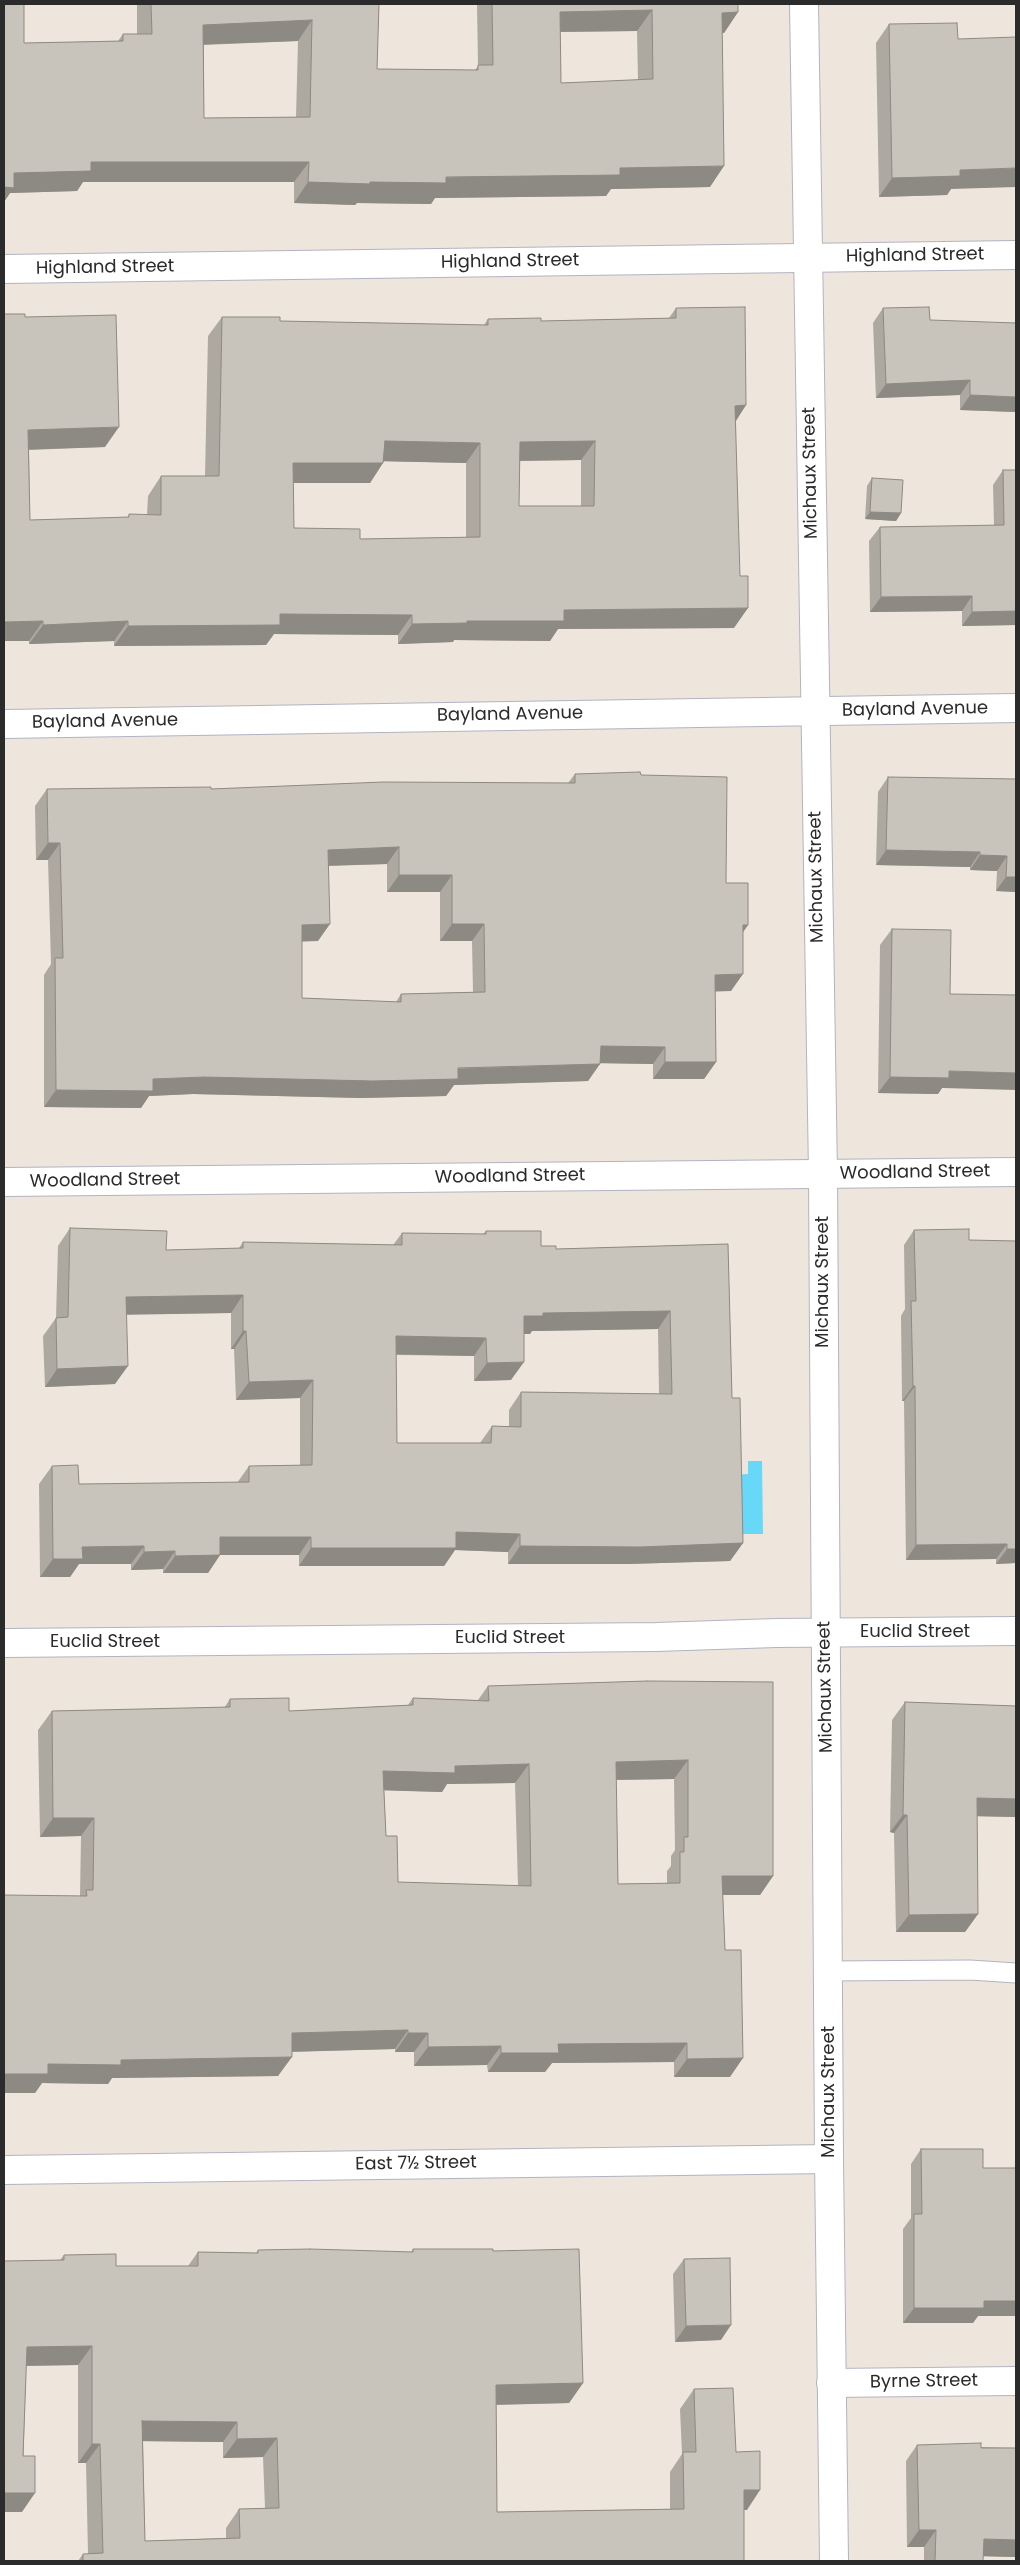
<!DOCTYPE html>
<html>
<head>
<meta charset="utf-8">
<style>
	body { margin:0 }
	#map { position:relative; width:1020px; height:2565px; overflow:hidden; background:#eee6dd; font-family:Poppins,sans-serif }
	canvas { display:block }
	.frame { position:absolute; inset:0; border:5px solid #2b2b2b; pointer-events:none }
</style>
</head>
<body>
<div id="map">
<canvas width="1020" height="2565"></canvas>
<div class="frame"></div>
</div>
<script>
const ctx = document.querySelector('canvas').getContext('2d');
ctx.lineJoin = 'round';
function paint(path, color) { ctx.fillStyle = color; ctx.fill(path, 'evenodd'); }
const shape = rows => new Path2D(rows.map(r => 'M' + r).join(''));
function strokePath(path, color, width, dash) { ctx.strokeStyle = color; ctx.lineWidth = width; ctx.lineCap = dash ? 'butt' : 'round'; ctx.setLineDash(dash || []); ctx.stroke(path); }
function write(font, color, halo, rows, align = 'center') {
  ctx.font = font + ' Poppins,sans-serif'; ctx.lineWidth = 5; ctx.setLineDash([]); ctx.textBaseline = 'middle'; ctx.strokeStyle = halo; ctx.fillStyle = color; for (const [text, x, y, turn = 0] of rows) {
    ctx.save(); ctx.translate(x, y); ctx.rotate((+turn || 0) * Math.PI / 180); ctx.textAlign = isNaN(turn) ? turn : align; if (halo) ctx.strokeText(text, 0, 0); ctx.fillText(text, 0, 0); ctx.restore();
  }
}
const water = shape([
	[748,1461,762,1461,763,1534,735,1534,734,1475,748,1474]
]);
const lane = shape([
	[829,1971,970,1970,1016,1973]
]);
const street = shape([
	[4,269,1016,255],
	[4,1182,1016,1172],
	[4,1643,656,1637,776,1633,1016,1631],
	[4,2170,829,2159],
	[831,2383,1016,2381]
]);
const secondary = shape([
	[804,4,823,1174,829,2159,834,2561],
	[4,724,1016,708]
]);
const wall = shape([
	[4,4,24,43,118,41,123,34,137,34,137,4,379,4,377,69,475,70,478,66,477,4,738,4,738,12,724,33,722,33,710,187,611,189,606,196,435,198,431,204,357,203,355,205,294,203,294,182,83,182,77,191,10,193,4,202],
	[637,31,638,80,561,83,560,32],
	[298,41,296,117,204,118,204,45],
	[889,24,958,39,951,189,947,195,879,197,876,43],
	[676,308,746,405,736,421,734,628,558,629,550,641,454,640,453,642,398,644,398,635,274,634,266,645,114,646,114,641,29,644,25,317,105,447,29,450,30,520,128,517,129,514,147,515,148,496,161,476,205,476,208,336,222,317,280,321,484,325,488,319,541,321,669,318],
	[581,460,581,506,519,506,520,461],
	[384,461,466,463,466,537,360,539,294,528,293,483,370,483],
	[883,308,930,320,1016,412,960,410,960,395,876,398,873,323],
	[1003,470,1016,470,1016,625,962,626,962,611,870,612,869,541,880,527,994,526,993,485],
	[872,478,901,513,896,521,865,519,867,486],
	[575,774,641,775,726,883,748,925,743,932,731,991,715,991,716,1062,704,1079,653,1079,653,1064,600,1063,588,1081,454,1085,446,1096,361,1098,193,1094,149,1096,141,1108,44,1107,44,975,51,964,48,860,36,860,35,806,47,789,211,789,568,783],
	[387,864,387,892,440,892,440,941,472,941,473,992,401,994,396,1002,302,998,302,941,318,941,329,866],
	[888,777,1016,779,1016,892,996,891,997,871,970,870,970,867,876,865,878,792],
	[892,929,942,1088,938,1094,878,1093,880,945],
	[70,1228,166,1250,239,1248,243,1242,393,1245,402,1233,483,1234,486,1231,541,1246,556,1249,728,1244,732,1398,743,1543,730,1561,627,1564,508,1564,508,1552,455,1550,444,1566,299,1566,299,1555,220,1555,208,1573,163,1573,163,1569,131,1570,131,1564,79,1564,70,1577,40,1577,39,1484,52,1466,79,1484,237,1483,249,1466,300,1465,300,1398,236,1400,234,1349,231,1349,231,1313,126,1314,115,1384,45,1387,43,1336,56,1318,58,1246],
	[658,1329,659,1394,521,1392,509,1410,509,1426,492,1426,480,1443,397,1443,396,1355,474,1356,474,1381,511,1380,524,1334,530,1334,532,1331],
	[914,1230,969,1240,1016,1241,1016,1563,996,1564,996,1559,906,1560,904,1401,902,1401,901,1316,905,1309,904,1245],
	[647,1681,773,1876,760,1895,723,1895,730,2077,674,2077,674,2062,552,2063,545,2072,488,2072,487,2065,414,2066,414,2052,395,2052,395,2049,292,2052,278,2076,112,2078,108,2084,42,2083,35,2093,80,1896,81,1836,40,1837,38,1730,52,1711,224,1708,230,1699,289,1711,408,1705,413,1698,478,1700,488,1686],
	[674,1779,675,1850,671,1856,671,1866,667,1871,667,1883,618,1884,616,1780],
	[515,1783,518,1886,398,1882,386,1836,384,1790,442,1792,447,1784],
	[905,1702,1016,1706,1016,1817,977,1816,978,1914,965,1932,896,1932,894,1833,890,1832,892,1720],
	[921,2149,983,2168,1016,2316,978,2316,973,2323,903,2323,903,2229,911,2218,911,2164],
	[413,2249,493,2251,583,2383,569,2403,496,2405,497,2512,670,2509,670,2472,682,2454,680,2409,694,2389,736,2452,747,2510,744,2510,744,2561,78,2561,83,2554,88,2554,86,2463,78,2463,78,2365,26,2366,22,2512,4,2261,60,2260,64,2255,116,2266,188,2266,198,2252,256,2253,258,2250,411,2252],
	[143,2441,223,2442,223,2458,263,2457,265,2508,239,2509,226,2528,226,2538,145,2541],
	[684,2259,721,2340,675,2342,673,2274],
	[917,2445,1016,2448,1016,2557,983,2556,983,2561,924,2561,924,2547,907,2547,906,2461]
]);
const shadedWall = shape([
	[652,10,637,31,546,32,560,12],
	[738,12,724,33,707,33,722,13],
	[312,20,298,41,189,45,203,25],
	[91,162,309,162,294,182,83,182,77,191,10,193,4,202,4,187,14,173],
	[724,166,710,187,611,189,606,196,435,198,431,204,357,203,355,205,294,203,308,182,370,182,620,168],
	[1016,168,1016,187,951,189,947,195,879,197,892,178,960,170],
	[970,380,960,395,876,398,886,384],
	[970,395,1016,397,1016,412,960,410],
	[746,405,733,425,735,406],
	[119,427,105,447,15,450,28,430],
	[385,441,480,443,466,463,371,461],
	[595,441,581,460,507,461,520,442],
	[293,463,383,463,370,483,279,483],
	[870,512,901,513,896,521,865,519],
	[972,596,962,611,870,612,881,597],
	[748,608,734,628,558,629,550,641,454,640,453,642,398,644,412,624,467,621,564,610],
	[1016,611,1016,625,962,626,972,612],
	[280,614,412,615,398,635,274,634,266,645,114,646,128,626],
	[43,621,29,641,4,641,4,622],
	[128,621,114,641,29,644,43,625],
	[48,843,60,843,48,860,36,860],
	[399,847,387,864,316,866,328,850],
	[886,850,980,852,970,867,876,865],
	[980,855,1007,856,997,871,970,870],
	[399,875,452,875,440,892,387,892],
	[1006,877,1016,877,1016,892,996,891],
	[330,924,318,941,290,942,302,925],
	[452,924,484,924,472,941,440,941],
	[743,925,748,925,736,942],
	[743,974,731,991,703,992,715,975],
	[601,1046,665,1047,653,1064,589,1063],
	[665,1062,716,1062,704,1079,653,1079],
	[600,1064,588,1081,454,1085,446,1096,361,1098,193,1094,149,1096,141,1108,44,1107,56,1090,153,1079],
	[949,1071,1016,1073,1016,1090,942,1088,938,1094,878,1093,890,1077],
	[243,1295,231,1313,113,1315,126,1297],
	[670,1311,658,1329,532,1331,530,1334,511,1334,524,1316,543,1313],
	[243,1331,246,1331,234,1349,231,1349],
	[396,1336,486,1338,474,1356,383,1354],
	[524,1362,511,1380,474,1381,487,1363],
	[128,1366,115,1384,45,1387,57,1369],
	[313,1380,300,1398,236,1400,249,1382],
	[913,1386,915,1386,904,1401,902,1401],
	[456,1532,520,1534,508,1552,455,1550,444,1566,299,1566,311,1548],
	[220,1537,311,1537,299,1555,207,1555],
	[743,1543,730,1561,627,1564,508,1564,520,1546],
	[1007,1544,996,1559,906,1560,916,1545],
	[144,1546,131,1564,79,1564,70,1577,40,1577,53,1559,82,1547],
	[1007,1549,1016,1549,1016,1563,996,1564],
	[175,1551,163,1569,131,1570,144,1552],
	[220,1555,208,1573,163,1573,175,1556],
	[688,1760,674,1779,603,1780,616,1762],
	[529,1764,515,1783,447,1784,442,1792,370,1790,383,1771,455,1766],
	[977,1798,1016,1799,1016,1817,964,1816],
	[903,1815,907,1815,894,1833,890,1832],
	[53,1818,94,1818,81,1836,40,1837],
	[722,1876,773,1876,760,1895,709,1895],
	[978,1914,965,1932,896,1932,909,1915],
	[408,2030,395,2049,278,2052,292,2033],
	[408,2033,428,2033,414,2052,395,2052],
	[687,2043,674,2062,552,2063,545,2072,488,2072,501,2053,558,2044],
	[501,2046,487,2065,414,2066,428,2047],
	[292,2057,278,2076,112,2078,108,2084,42,2083,35,2093,4,2093,4,2074,48,2064,121,2060],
	[743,2058,730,2077,674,2077,687,2059],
	[984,2301,1016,2301,1016,2316,978,2316,973,2323,903,2323,914,2308],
	[731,2325,721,2340,675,2342,686,2326],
	[92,2346,78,2365,13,2366,27,2347],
	[583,2383,569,2403,482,2405,496,2385],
	[142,2421,237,2422,223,2442,128,2441],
	[277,2438,263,2457,223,2458,237,2439],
	[92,2444,100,2444,86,2463,78,2463],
	[744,2490,760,2490,747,2510,730,2510],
	[4,2493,35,2493,22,2512,4,2512],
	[919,2530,936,2530,924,2547,907,2547],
	[984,2539,1016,2540,1016,2557,972,2556]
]);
const building = shape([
	[4,4,24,4,24,43,123,41,123,34,152,34,151,4,379,4,377,69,478,70,478,65,493,65,492,4,738,4,738,12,722,13,724,166,620,168,620,175,446,177,446,183,370,182,370,184,308,182,309,162,91,162,91,171,14,173,14,188,4,187,4,4],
	[652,10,653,79,561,83,560,12,652,10],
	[312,20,310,117,204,118,203,25,312,20],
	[957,23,958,39,1016,37,1016,168,960,170,960,176,892,178,889,24,957,23],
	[745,307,746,405,735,406,740,576,748,576,748,608,564,610,564,621,467,621,467,623,412,624,412,615,280,614,280,625,128,626,128,621,43,625,43,621,4,622,4,314,25,314,25,317,116,315,119,427,28,430,30,520,129,517,129,514,161,515,161,476,219,476,222,317,280,317,280,321,488,325,488,319,541,318,541,321,676,318,676,308,745,307],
	[385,441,480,443,480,537,360,539,360,529,294,528,293,463,383,463,385,441],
	[595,441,594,506,519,506,520,442,595,441],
	[929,307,930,320,1016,323,1016,397,970,395,970,380,886,384,883,308,929,307],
	[1003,470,1016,470,1016,611,972,612,972,596,881,597,880,527,1004,525,1003,470],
	[872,478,903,480,901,513,870,512,872,478],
	[640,772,641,775,727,777,726,883,748,883,748,925,743,925,743,974,715,975,716,1062,665,1062,665,1047,601,1046,600,1064,458,1068,458,1079,373,1081,204,1077,153,1079,153,1091,56,1090,55,958,63,958,60,843,48,843,47,789,211,787,211,789,383,782,575,783,575,774,640,772],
	[399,847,399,875,452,875,452,924,484,924,485,992,401,994,401,1002,302,998,302,925,330,924,328,850,399,847],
	[888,777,1016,779,1016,877,1006,877,1007,856,980,855,980,852,886,850,888,777],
	[892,929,951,930,950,994,1016,995,1016,1073,949,1071,949,1078,890,1077,892,929],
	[70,1228,167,1231,166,1250,243,1248,243,1242,402,1245,402,1233,486,1234,486,1231,541,1231,541,1246,556,1246,556,1249,728,1244,732,1398,740,1398,743,1543,640,1547,520,1546,520,1534,456,1532,456,1548,311,1548,311,1537,220,1537,220,1555,175,1556,175,1551,144,1552,144,1546,82,1547,83,1559,53,1559,52,1466,78,1465,79,1484,249,1482,249,1466,312,1465,313,1380,249,1382,246,1331,243,1331,243,1295,126,1297,128,1366,57,1369,56,1318,68,1317,70,1228],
	[670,1311,672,1394,521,1392,521,1427,492,1426,491,1443,397,1443,396,1336,486,1338,487,1363,524,1362,524,1316,543,1316,543,1313,670,1311],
	[969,1229,969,1240,1016,1241,1016,1549,1007,1549,1007,1544,916,1545,915,1386,913,1386,911,1301,916,1301,914,1230,969,1229],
	[647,1681,773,1682,773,1876,722,1876,725,1950,741,1950,743,2058,687,2059,687,2043,558,2044,559,2053,501,2053,501,2046,428,2047,428,2033,408,2033,408,2030,292,2033,292,2057,121,2060,121,2065,48,2064,48,2074,4,2074,4,1895,87,1896,86,1890,93,1890,94,1818,53,1818,52,1711,230,1707,230,1699,289,1698,289,1711,413,1705,413,1698,489,1701,488,1686,647,1681],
	[688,1760,688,1837,684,1837,684,1852,680,1852,680,1883,618,1884,616,1762,688,1760],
	[529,1764,531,1886,398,1882,397,1836,386,1836,383,1771,455,1773,455,1766,529,1764],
	[905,1702,1016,1706,1016,1799,977,1798,978,1914,909,1915,907,1815,903,1815,905,1702],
	[921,2149,983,2149,983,2168,1016,2168,1016,2301,984,2301,984,2308,914,2308,914,2214,922,2214,921,2149],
	[310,2249,413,2252,413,2249,493,2249,493,2251,579,2249,583,2383,496,2385,497,2512,684,2509,683,2452,696,2452,694,2389,733,2388,736,2452,760,2451,760,2490,744,2490,744,2561,83,2561,83,2554,103,2553,100,2444,92,2444,92,2346,27,2347,23,2456,35,2456,35,2493,4,2493,4,2261,64,2260,64,2255,116,2254,116,2266,198,2266,198,2252,258,2253,258,2250,310,2249],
	[142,2421,237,2422,237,2439,277,2438,279,2508,239,2509,240,2538,145,2541,142,2421],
	[730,2258,731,2325,686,2326,684,2259,730,2258],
	[981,2443,981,2448,1016,2448,1016,2540,984,2539,983,2561,935,2561,936,2530,919,2530,917,2445,981,2443]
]);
const streetNames = [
	["Highland Street",915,256,-1],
	["Highland Street",510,262,-1],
	["Highland Street",105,268,-1],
	["Michaux Street",811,473,-91],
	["Bayland Avenue",915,710,-1],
	["Bayland Avenue",510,715,-1],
	["Bayland Avenue",105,722,-1],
	["Michaux Street",817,877,-91],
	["Woodland Street",915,1173,-1],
	["Woodland Street",510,1177,-1],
	["Woodland Street",105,1181,-1],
	["Michaux Street",823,1282,-90],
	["Euclid Street",915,1632],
	["Euclid Street",510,1638],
	["Euclid Street",105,1642],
	["Michaux Street",826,1687,-91],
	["Michaux Street",829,2092,-90],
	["East 7½ Street",416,2164,-1],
	["Byrne Street",924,2382,-1]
];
paint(water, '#68d8f8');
strokePath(lane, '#b1b4c0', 21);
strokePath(street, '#b1b4c0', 30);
strokePath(secondary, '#b1b4c0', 30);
strokePath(lane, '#fff', 19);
strokePath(street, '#fff', 28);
strokePath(secondary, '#fff', 28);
paint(wall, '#ada9a1');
paint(shadedWall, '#8d8983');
paint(building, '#c9c4bb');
strokePath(building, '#8d8983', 1);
write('18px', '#2b2b2b', '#fff', streetNames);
</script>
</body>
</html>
